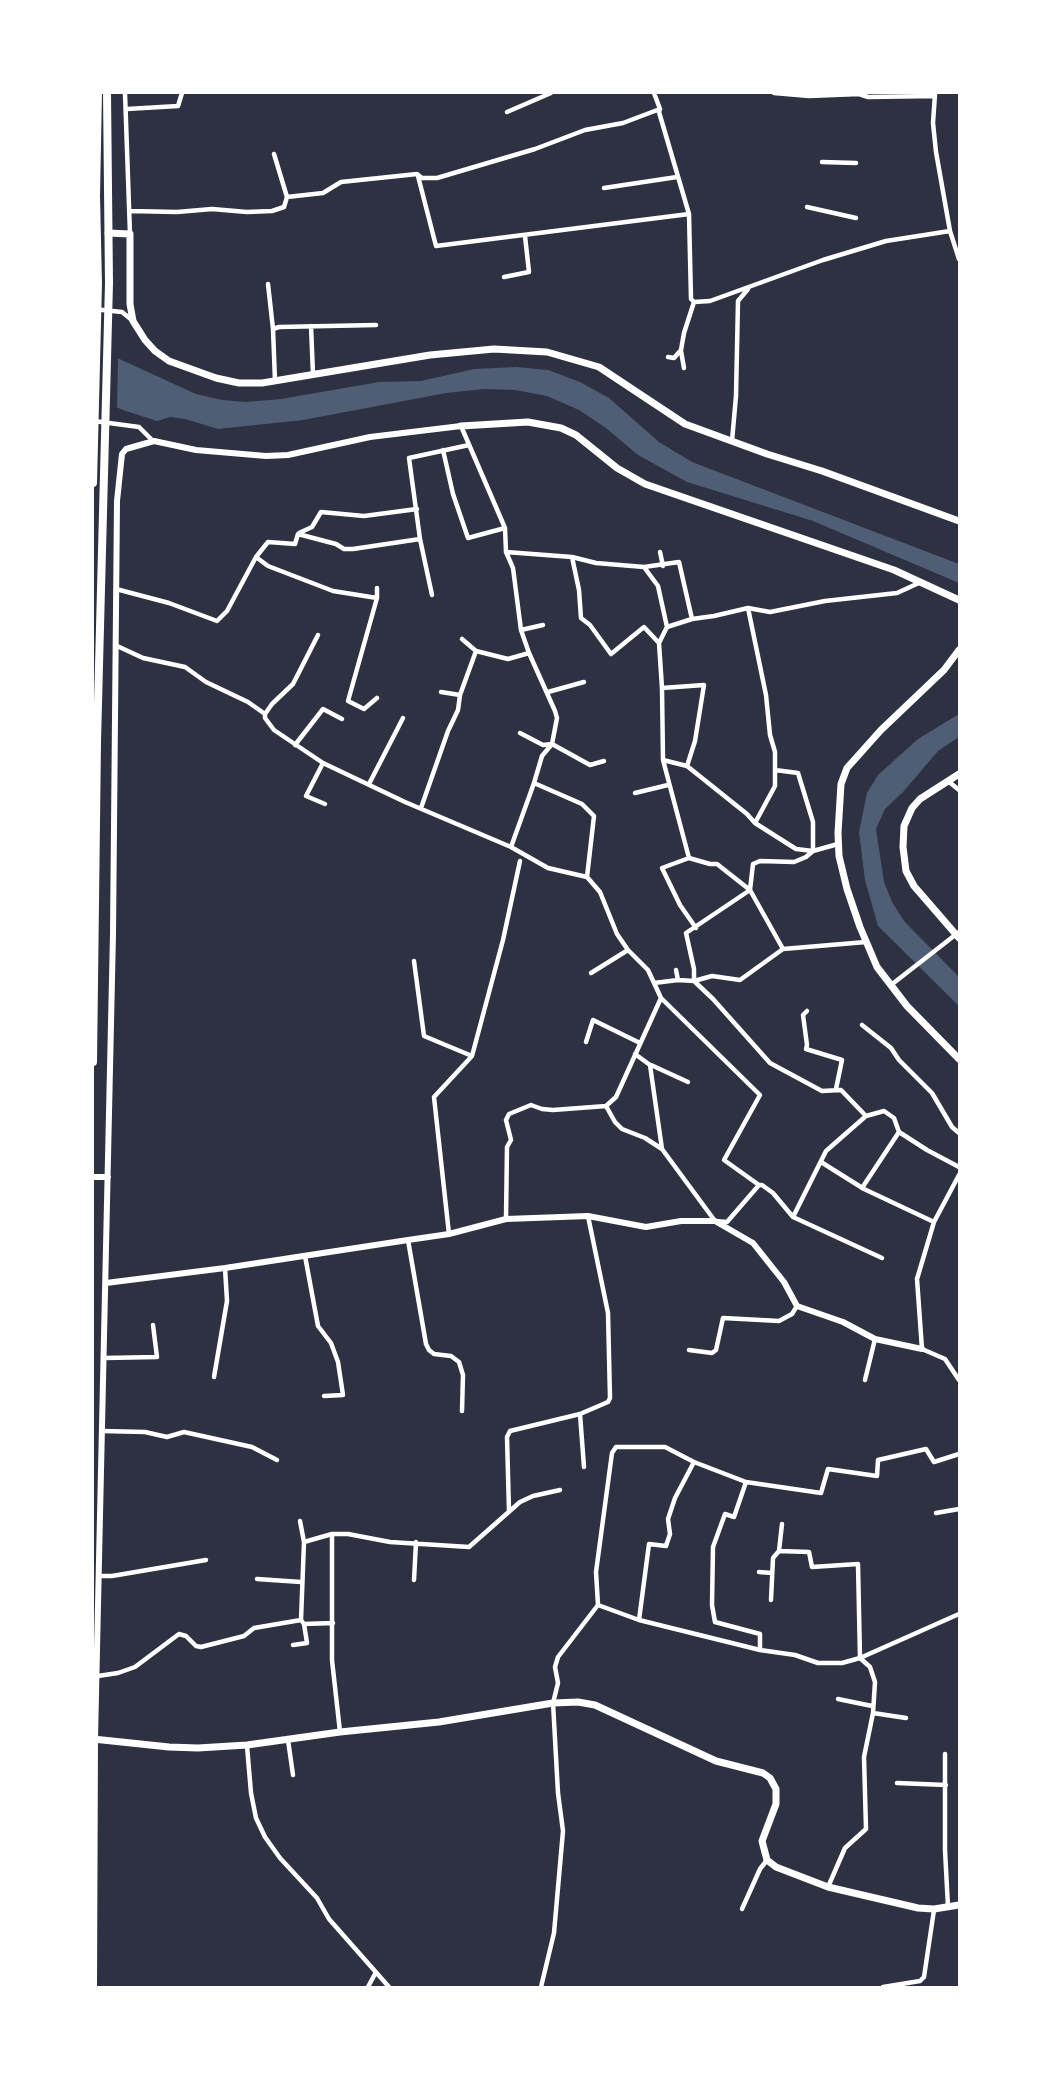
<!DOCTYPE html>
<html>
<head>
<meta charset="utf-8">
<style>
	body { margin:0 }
	#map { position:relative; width:1052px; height:2080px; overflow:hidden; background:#2d3142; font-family:"Alegreya Sans",sans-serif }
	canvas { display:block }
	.frame { position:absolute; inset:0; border:94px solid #fff; pointer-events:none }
</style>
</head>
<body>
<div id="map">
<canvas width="1052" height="2080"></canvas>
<div class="frame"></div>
</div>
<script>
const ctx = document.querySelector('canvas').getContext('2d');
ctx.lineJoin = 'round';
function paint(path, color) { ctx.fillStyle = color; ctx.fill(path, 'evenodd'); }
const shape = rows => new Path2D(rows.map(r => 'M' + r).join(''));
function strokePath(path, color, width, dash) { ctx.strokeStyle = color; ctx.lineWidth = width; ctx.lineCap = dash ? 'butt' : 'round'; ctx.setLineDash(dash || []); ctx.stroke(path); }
const water = shape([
	[115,357,196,394,222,400,245,402,281,399,379,382,421,381,474,369,516,367,548,370,580,382,609,398,659,442,692,462,959,564,959,583,813,521,687,482,638,455,606,428,579,410,547,396,515,390,484,389,446,393,303,420,218,429,185,419,170,417,157,421,123,410,93,397],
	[959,714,959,737,938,751,903,792,885,809,876,829,884,882,892,902,904,921,959,977,959,1006,878,926,865,880,859,832,867,793,878,775,918,739]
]);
const pier = shape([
	[93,333,118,355,117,411,93,400]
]);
const minor = shape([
	[125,93,130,234],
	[654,93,660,109,659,112,689,214,691,299,694,302],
	[774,93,809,96,859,94,868,97,935,96],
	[935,94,933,123,936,152,950,231],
	[127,109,178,106,182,93],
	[507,112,551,93],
	[274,154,287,197],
	[822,162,856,163],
	[418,176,436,246,689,214],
	[604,188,677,177],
	[807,207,856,218],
	[130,211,177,212,212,209,247,212,272,211,284,207,287,197,323,193,341,182,417,174,422,178,437,178,535,149,585,130,623,123,660,109],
	[504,277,529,272,525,236],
	[268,284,273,329],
	[694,302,710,301,823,260,886,241,950,231,959,259],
	[93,309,122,312,133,321],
	[311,326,313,374],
	[681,351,684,368],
	[668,357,674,358,681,350,684,333,694,302],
	[275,381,273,329,279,327,376,325],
	[94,421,139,427,153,441],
	[461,426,505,528,506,552,513,568,521,630,529,653,555,711,557,718,552,744,542,756,534,783,582,804,594,816,587,877],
	[732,441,736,396,738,301,748,289],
	[443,450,453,494,468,538,505,528],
	[299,533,312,527,321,512,364,516,417,509],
	[420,539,432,595],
	[506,552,572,557,596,563,644,567,658,586,667,627],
	[660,552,663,566],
	[256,557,268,566,333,591,377,598,377,588],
	[572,557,579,590,581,618,590,625,611,654,644,627,659,643],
	[644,567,679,562,692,619],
	[116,589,169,603,217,621,227,611,256,557,268,542,295,544,298,534,336,544,344,549,353,549,420,539,409,458,469,445],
	[748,608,766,695,770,735,775,752,775,786,755,823],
	[521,630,543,625],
	[462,639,476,651],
	[115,645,143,658,185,667,206,682,248,702,265,714,265,718,274,730,323,763,405,802,511,847,548,868,587,877,600,892,617,934,628,950,648,970,661,998,760,1095,724,1160,759,1185,727,1222,715,1221,662,1149],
	[662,688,704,685,695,741,687,766],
	[441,692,460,695],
	[548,692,584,682],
	[377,698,364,709,348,701,377,598],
	[265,714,272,704,293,684,318,635],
	[520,733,543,745,552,744,590,765,604,761],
	[295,745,323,709,342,719],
	[663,760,687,766,747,814,755,823,796,849,813,851,838,844],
	[323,763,306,796,325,804],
	[775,770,798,773,813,822,813,851,806,857,794,862,760,861,753,864,750,890,686,933,694,969,694,981,713,999,770,1063,822,1091,841,1090,866,1116,884,1111,894,1118,899,1132,927,1150,959,1167],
	[948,781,959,790],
	[369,784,403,718],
	[635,793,668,785],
	[421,808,448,731,458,710,460,695,476,651,508,659,529,653],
	[511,847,534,783],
	[689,858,662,868,680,905,696,928],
	[783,949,750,890,717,864,710,864,689,858,663,760,662,688,659,643,667,627,692,619,714,616,748,608,770,612,825,601,897,593,921,582],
	[414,961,424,1036,472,1056],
	[676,970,678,980],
	[591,973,628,950],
	[654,983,678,980,694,981,712,976,740,980,783,949,866,942],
	[891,985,959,932],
	[807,1011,803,1015,807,1045,806,1049,842,1060,836,1089],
	[862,1025,891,1048,899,1060,932,1093,952,1127,959,1133],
	[586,1042,593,1020,640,1043],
	[651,1065,688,1082],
	[606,1106,615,1122,622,1129,645,1138,662,1149,650,1065,635,1054],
	[821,1162,864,1189,934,1222],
	[959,1175,934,1222,917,1279,922,1349,945,1359,959,1380],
	[759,1185,762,1185,773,1193,793,1217,882,1258],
	[862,1188,899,1132],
	[793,1217,826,1151,866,1116],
	[506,1219,507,1147,511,1140,506,1120,509,1114,531,1105,542,1109,553,1110,606,1106,616,1097,661,998],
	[449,1234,434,1097,472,1056,503,940,520,861],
	[408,1240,426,1344,429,1350,434,1354,451,1356,459,1362,463,1375,462,1411],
	[305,1256,318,1326,331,1343,338,1362,343,1395,324,1396],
	[689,1350,712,1353,716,1350,723,1318,779,1321,792,1314,797,1306],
	[104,1358,157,1357,153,1325],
	[214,1377,227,1301,225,1268],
	[865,1380,875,1339],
	[580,1414,584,1467],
	[102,1431,145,1432,167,1437,184,1432,252,1447,277,1460],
	[746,1482,734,1517,725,1514,713,1547,712,1605,715,1622,760,1634,760,1650],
	[509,1511,507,1437,510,1431,580,1414,608,1402,610,1398,608,1313,588,1216],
	[936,1513,959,1509],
	[300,1521,304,1542],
	[332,1534,332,1660,340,1732],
	[779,1551,782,1524],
	[759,1572,772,1573],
	[101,1576,112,1576,206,1560],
	[257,1579,301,1582],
	[414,1580,416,1542],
	[771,1600,773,1558,779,1551,809,1552,812,1567,858,1564,860,1658,870,1667,875,1682,873,1713,864,1757,866,1829,845,1848,828,1887],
	[598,1605,639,1620,760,1650,795,1655,818,1663,842,1663,860,1658,959,1614],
	[598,1605,596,1572,612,1453,616,1447,665,1447,694,1462],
	[639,1620,649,1544,666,1546,670,1534,668,1519,675,1498,694,1462,746,1482,821,1493,828,1469,877,1476,878,1460,926,1449,934,1462,959,1454],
	[333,1623,304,1624,301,1620,304,1542,332,1534,348,1534,390,1542,469,1547,520,1502,533,1496,560,1490],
	[293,1645,307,1643,304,1624],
	[98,1676,118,1673,135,1667,179,1634,186,1636,196,1646,201,1647,244,1636,254,1628,301,1620],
	[838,1699,872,1706],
	[873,1713,906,1718],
	[288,1740,293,1775],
	[247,1746,251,1793,256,1818,265,1837,280,1858,317,1898,329,1919,389,1987],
	[945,1754,945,1850,948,1907],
	[897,1783,946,1785],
	[742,1909,760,1869,767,1860],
	[368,1987,376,1972],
	[541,1987,554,1933,563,1831,558,1793,553,1703,558,1683,555,1667,558,1657,598,1605],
	[883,1987,920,1981,924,1977,934,1910]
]);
const tertiary = shape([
	[93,1177,108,1177],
	[106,1283,225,1268,408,1240,449,1234,506,1219,588,1216,646,1227,681,1221,715,1221,753,1243,784,1282,797,1306,843,1322,875,1339,922,1349],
	[94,1987,95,1739,113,934,117,501,122,454,126,449,154,441,196,450,266,456,288,455,370,437,461,426]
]);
const secondary = shape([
	[108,233,130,234,130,304,133,321,145,340,155,351,169,361,216,378,239,383,262,383,430,355,494,349,547,352,599,367,685,424,767,454,822,471,959,521],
	[461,426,528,422,561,428,576,435,617,468,645,484,894,570,959,600],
	[959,650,944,670,881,730,847,768,841,784,838,833,839,856,847,889,860,927,877,967,907,1006,959,1059],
	[959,774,920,799,912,808,904,826,903,847,906,871,914,886,959,938],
	[93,1739,169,1747,198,1748,247,1745,340,1732,439,1722,553,1703,578,1702,595,1705,716,1761,763,1773,770,1778,776,1789,776,1804,762,1841,767,1860,776,1867,828,1887,918,1908,934,1909,959,1905]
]);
const trunk = shape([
	[93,483,98,283,96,196,98,93],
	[93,1062,97,742,109,283,107,93]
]);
paint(water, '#4f5d75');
paint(pier, '#2d3142');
strokePath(minor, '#fff', 4.5);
strokePath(tertiary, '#fff', 6);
strokePath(secondary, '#fff', 7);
strokePath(trunk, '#fff', 8);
</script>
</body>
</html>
